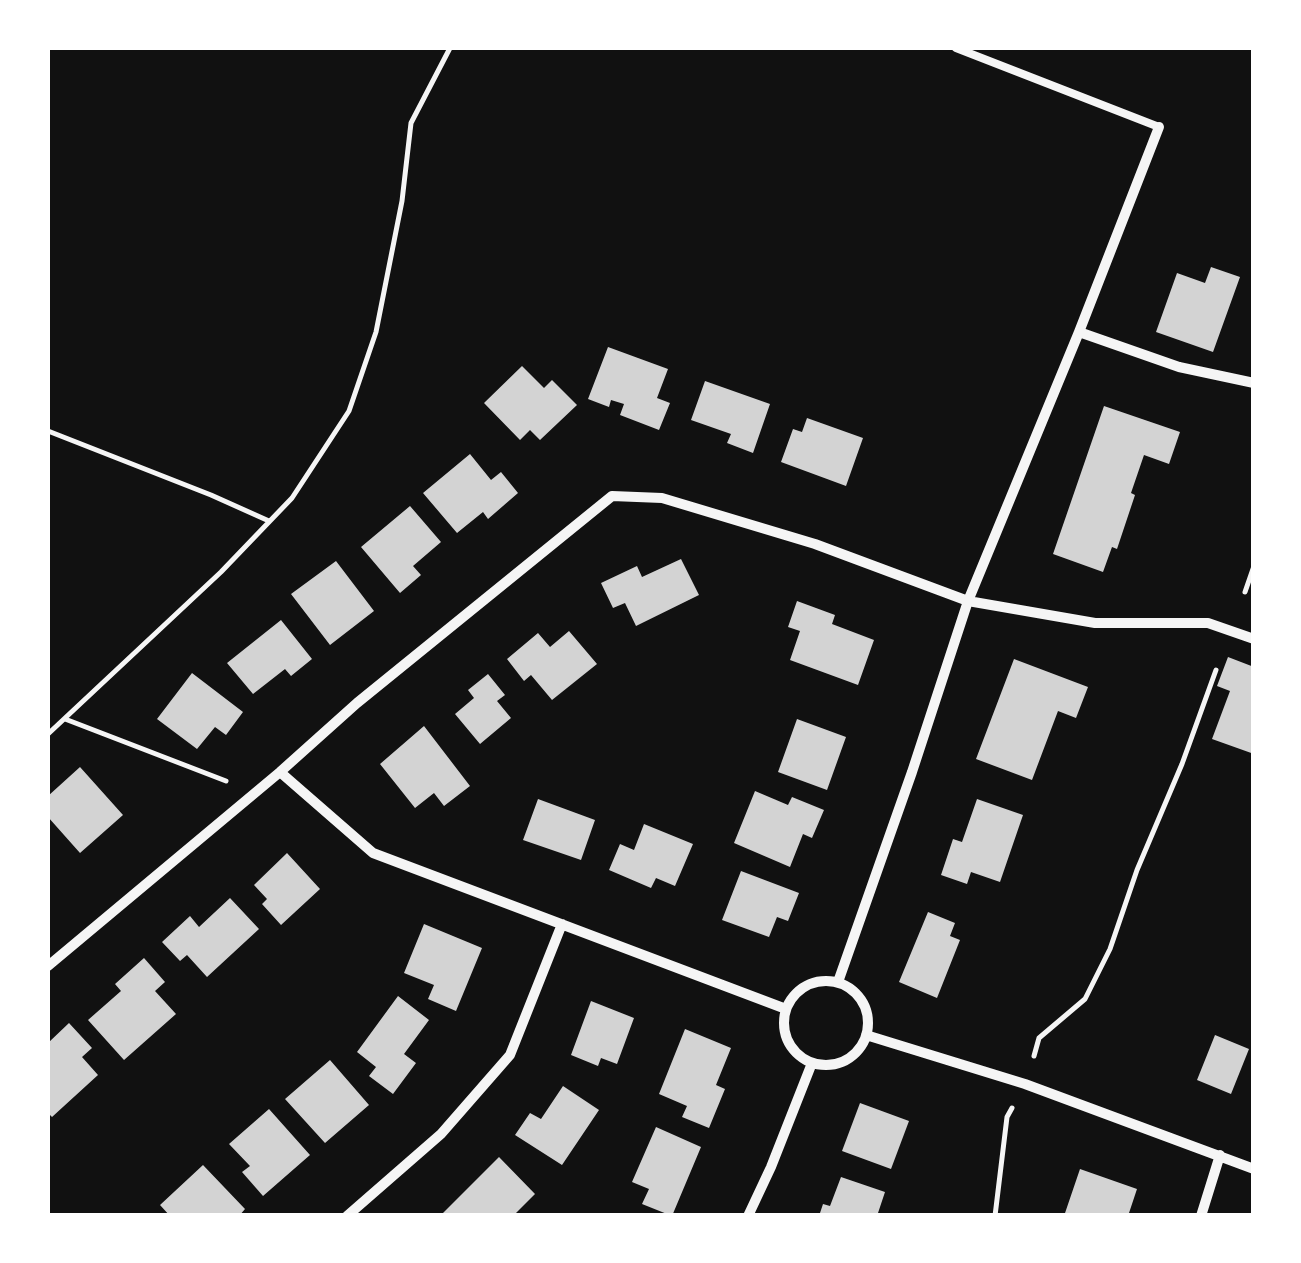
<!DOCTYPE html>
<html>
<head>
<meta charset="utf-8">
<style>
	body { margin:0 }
	#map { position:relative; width:1301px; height:1263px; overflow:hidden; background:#111; font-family:Roboto,sans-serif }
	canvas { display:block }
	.frame { position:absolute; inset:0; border:50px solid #fff; pointer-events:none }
</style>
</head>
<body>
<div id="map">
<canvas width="1301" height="1263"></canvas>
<div class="frame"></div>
</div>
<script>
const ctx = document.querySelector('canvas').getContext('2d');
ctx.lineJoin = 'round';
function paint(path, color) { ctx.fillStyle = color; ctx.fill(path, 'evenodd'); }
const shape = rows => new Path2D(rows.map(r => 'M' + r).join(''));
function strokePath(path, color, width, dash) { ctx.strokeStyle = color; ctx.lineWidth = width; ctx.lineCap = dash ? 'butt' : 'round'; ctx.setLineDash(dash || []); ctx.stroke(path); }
const building = shape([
	[1211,267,1240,277,1213,352,1156,332,1177,273,1205,283],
	[608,347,668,369,657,398,670,403,659,430,620,415,624,404,611,400,609,407,588,399],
	[522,366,544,388,552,380,577,405,540,440,530,430,520,440,484,403],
	[705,381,770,404,753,453,727,443,731,434,691,420],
	[1104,406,1180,432,1169,464,1144,455,1131,493,1135,495,1117,549,1112,547,1103,572,1053,554],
	[807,418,863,438,846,486,781,462,793,429,802,432],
	[470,454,491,480,501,472,518,493,488,519,483,512,457,533,423,493],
	[410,506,441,542,413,566,421,575,400,593,361,547],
	[681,559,699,595,636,626,625,603,613,608,601,583,637,566,642,577],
	[336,561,374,611,330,645,291,594],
	[797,601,835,615,832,624,874,640,858,685,790,660,800,631,788,627],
	[281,620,312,659,291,676,285,669,253,694,227,663],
	[569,631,597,664,552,700,531,675,524,681,507,659,538,633,550,647],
	[1228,657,1254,667,1254,754,1212,739,1230,691,1217,686],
	[1014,659,1088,687,1076,718,1058,711,1032,780,976,759],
	[192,673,243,712,226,735,215,727,197,749,157,719],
	[488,674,505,695,497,701,511,718,480,744,455,714,474,698,468,690],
	[797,719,846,737,827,790,778,772],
	[424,726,470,786,444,806,434,793,415,808,380,764],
	[80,767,123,815,80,853,48,817,48,796],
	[755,791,788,805,792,797,824,810,812,838,803,834,790,867,734,843],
	[538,799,595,820,581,860,523,840],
	[977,799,1023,815,1000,882,971,872,967,884,941,875,953,839,962,842],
	[644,824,693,844,675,886,656,878,651,888,609,870,620,844,634,850],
	[287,853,320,889,281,925,262,904,267,899,254,885],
	[741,871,799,893,788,921,777,917,769,937,722,920],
	[230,898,259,929,207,977,187,955,180,961,162,942,190,916,199,927],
	[928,912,955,923,950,936,960,940,937,998,899,982],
	[424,924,482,948,456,1011,428,999,434,985,404,973],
	[144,958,165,982,155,991,176,1014,124,1060,88,1020,121,991,115,984],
	[398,996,429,1020,404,1054,416,1063,393,1094,369,1076,376,1067,357,1052],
	[591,1001,634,1018,617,1064,601,1058,598,1066,571,1055],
	[69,1023,92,1048,82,1057,98,1075,52,1117,48,1113,48,1043],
	[685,1029,731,1048,716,1085,725,1089,709,1128,682,1117,687,1106,659,1094],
	[1215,1035,1249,1049,1231,1094,1197,1080],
	[330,1060,369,1105,325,1143,285,1099],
	[563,1086,599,1110,562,1165,515,1135,530,1113,541,1119],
	[860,1103,909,1121,891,1169,842,1151],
	[269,1109,310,1155,263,1196,242,1172,250,1166,229,1144],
	[656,1127,701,1147,672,1216,642,1204,649,1189,632,1182],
	[499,1157,535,1194,513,1216,445,1216,443,1213],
	[203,1165,245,1209,239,1216,170,1216,160,1205],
	[1080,1169,1137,1189,1128,1216,1064,1216],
	[841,1177,885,1192,877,1216,819,1216,823,1204,830,1206]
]);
const path = shape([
	[48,431,211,495,269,521],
	[1245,592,1254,566],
	[65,719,226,781],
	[48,734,221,572,292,498,349,411,376,332,402,201,411,123,450,48],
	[1034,1056,1039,1038,1085,999,1110,949,1137,870,1182,764,1216,670],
	[995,1216,1007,1117,1012,1108]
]);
const service = shape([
	[956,48,1159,127]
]);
const minor = shape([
	[1079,332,1179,367,1254,383],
	[280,772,373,853,786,1009],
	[48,966,280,772,357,703,612,496,662,498,815,544,968,601,1095,623,1208,623,1254,639],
	'784 1023a42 42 0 1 1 84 0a42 42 0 1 1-84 0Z',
	[838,982,912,772,968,601,1079,332,1159,127],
	[866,1035,1025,1084,1254,1169],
	[347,1216,441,1134,510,1055,562,924],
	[748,1216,771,1167,812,1063],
	[1201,1216,1220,1155]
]);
paint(building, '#d3d3d3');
strokePath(path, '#f5f5f5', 5);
strokePath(service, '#f5f5f5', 8);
strokePath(minor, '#f5f5f5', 10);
</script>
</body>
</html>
